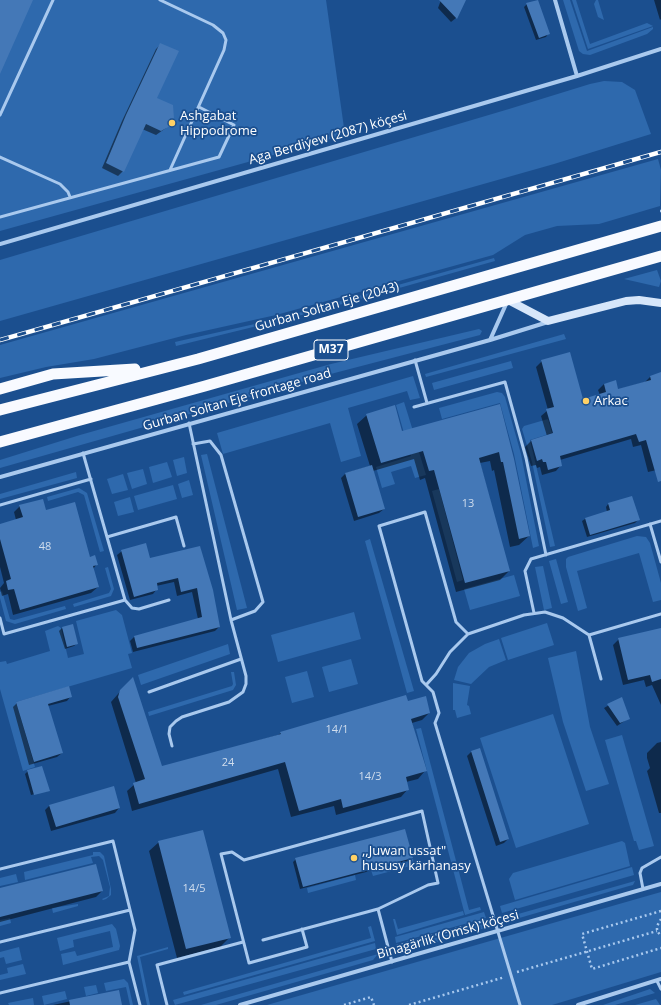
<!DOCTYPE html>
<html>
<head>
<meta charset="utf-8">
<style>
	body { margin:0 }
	canvas { display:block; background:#1b4f8f }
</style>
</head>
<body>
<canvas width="661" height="1005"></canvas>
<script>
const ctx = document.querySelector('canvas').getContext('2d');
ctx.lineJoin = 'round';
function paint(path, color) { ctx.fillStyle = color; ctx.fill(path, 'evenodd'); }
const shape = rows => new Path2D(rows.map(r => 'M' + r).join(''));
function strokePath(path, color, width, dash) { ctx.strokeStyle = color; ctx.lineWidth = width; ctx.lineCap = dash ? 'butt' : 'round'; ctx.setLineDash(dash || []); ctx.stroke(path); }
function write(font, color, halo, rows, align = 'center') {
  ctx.font = font + ' "Open Sans",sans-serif'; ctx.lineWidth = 3.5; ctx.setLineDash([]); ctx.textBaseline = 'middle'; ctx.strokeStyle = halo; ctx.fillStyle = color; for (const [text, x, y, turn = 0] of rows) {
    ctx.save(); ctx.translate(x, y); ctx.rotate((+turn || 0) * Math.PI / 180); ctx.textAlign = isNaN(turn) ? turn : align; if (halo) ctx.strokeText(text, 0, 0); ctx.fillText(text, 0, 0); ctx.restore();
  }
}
const green = shape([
	[0,0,326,0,345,135,0,231],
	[563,0,570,0,587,51,653,27,653,29,647,34,590,55,583,54,579,51],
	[572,0,576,0,590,44,647,23,653,26,588,49],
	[596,0,598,0,604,20,598,17,594,4],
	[604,81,622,82,635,90,651,134,554,164,0,321,0,260,509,109,590,84],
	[658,159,661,170,660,206,599,224,557,226,525,235,493,255,276,315,186,335,94,359,46,367,0,378,0,345],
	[494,258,495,261,314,312,176,346,175,342,277,319],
	[657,270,661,281,659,287,624,279],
	[479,329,482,331,480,335,323,376,0,468,0,460,80,435,331,364],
	[564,334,566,339,426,377,425,374],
	[511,361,513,368,434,390,432,383],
	[413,376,420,398,410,400,407,391,348,408,361,456,341,462,330,423,223,454,217,433],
	[497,392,502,393,505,397,521,454,539,546,533,548,514,454,500,403,442,419,439,408],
	[404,402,413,431,404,433,396,405],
	[548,419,552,433,530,440,555,546,550,547,532,462,522,429,524,426],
	[416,442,426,475,415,478,411,466,391,472,395,484,382,488,376,467,411,456,408,444],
	[207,454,247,608,237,610,201,455],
	[184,457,187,473,177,476,173,460],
	[167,462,172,477,153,483,149,467],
	[143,469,147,484,132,489,127,473],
	[76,472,77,478,0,499,0,494],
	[123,474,128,490,112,494,107,479],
	[189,480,193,495,182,498,178,484],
	[173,485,177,499,138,510,134,496],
	[79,488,87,493,104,551,100,552,84,495,78,492,48,501,47,497],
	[439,489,463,580,457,582,432,491],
	[130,497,134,512,118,516,114,502],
	[637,536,646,537,650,543,661,583,661,600,653,602,639,553,577,571,587,608,578,611,566,567,566,559,568,557],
	[370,539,414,691,407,693,365,541],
	[556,559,568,602,561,604,549,561],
	[543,566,552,608,544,610,535,567],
	[108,567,114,589,111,596,74,607,73,604,109,593,111,589,105,568],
	[514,575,520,596,470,610,464,589],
	[2,591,10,619,14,620,65,606,66,609,15,624,6,621,0,598,0,592],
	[116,610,122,615,132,653,128,654,132,668,16,702,35,767,23,771,0,689,0,662,6,661,7,664,50,651,45,631,58,626,61,628,68,658,84,654,76,621],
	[354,612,361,639,278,662,271,635],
	[547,623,554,645,508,660,501,638],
	[499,639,506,660,489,667,471,684,454,680,458,667,469,653,485,644],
	[228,644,230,654,141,685,138,675],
	[576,651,590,727,609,784,586,791,563,722,548,658],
	[351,659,358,684,329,692,322,667],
	[307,671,314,697,292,703,285,677],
	[231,672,234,672,236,685,233,690,149,716,148,712,232,686,233,684],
	[453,683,470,686,467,705,469,706,471,714,457,718,455,710,453,710],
	[553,714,589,824,516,848,480,738],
	[421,728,469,910,480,907,481,910,465,915,416,729],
	[622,735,654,846,639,850,636,841,634,841,605,740],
	[622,841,625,843,630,866,515,900,509,879,513,873],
	[93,852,100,852,104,856,111,889,111,895,106,899,103,900,102,899,109,896,110,887,103,860,99,856,91,857,93,863,25,880,24,872,93,855],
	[413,859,414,865,373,876,371,870],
	[632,867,634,875,502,913,500,906],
	[16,874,18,882,0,886,0,878],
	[355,875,356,880,308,893,307,888],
	[635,881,633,885,629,886,509,921,504,918],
	[661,892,661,972,552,1005,267,1005],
	[78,904,78,906,53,913,52,908],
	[463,911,464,915,397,935,393,919,395,919,398,929],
	[484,912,486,918,396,943,395,937],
	[10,918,11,923,0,926,0,920],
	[487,923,485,928,403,952,398,949],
	[112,924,116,929,120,946,119,950,63,965,61,954,75,951,77,956,113,947,110,931,73,940,74,947,60,951,57,938],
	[371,926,375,941,184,995,183,992,371,938,368,927],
	[375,943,376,949,175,1005,173,1000],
	[19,947,22,960,6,964,4,957,0,958,0,952],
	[168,947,168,949,140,957,150,1005,147,1005,137,956],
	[378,954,373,960,216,1005,201,1005],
	[23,964,26,974,0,980,0,975,8,973,7,968],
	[124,979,128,983,133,1005,130,1005,126,987,106,991,104,983],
	[96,985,98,993,86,996,84,987],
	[650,989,655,993,615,1005,603,1005],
	[65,991,67,999,44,1005,42,996],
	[33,998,34,1005,9,1005,8,1003],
	[656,999,660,1005,635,1005]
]);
const shadow = shape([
	[441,0,465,0,456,18,451,22,438,8],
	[654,0,661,0,661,19,660,20],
	[527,4,548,34,546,37,536,40,524,7],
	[161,44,156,99,166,128,156,135,142,129,123,171,118,176,102,168,122,121,156,49],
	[542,361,582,400,600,395,598,390,604,384,617,390,645,382,650,377,661,374,661,469,648,472,641,445,633,447,631,439,560,460,561,465,556,471,542,475,540,467,537,468,536,465,531,466,525,447,531,441,547,436,541,416,548,410,536,367],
	[499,406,529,536,519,545,510,547,494,470,492,471,490,461,480,463,509,571,500,580,456,592,425,478,420,480,414,459,373,471,384,509,379,513,354,521,341,478,346,473,370,466,357,424,367,415,402,432],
	[608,504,638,520,635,523,587,537,582,521,585,519,607,512,606,507],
	[20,506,45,512,97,564,93,569,98,587,91,593,13,615,8,594,2,596,0,588,4,583,0,567,0,525,16,520,14,512],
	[200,547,219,627,215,631,133,652,130,641,134,637,198,619,192,592,177,596,174,582,156,586,157,589,153,594,130,600,117,555,122,551,149,559],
	[62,628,77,643,74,646,65,649,59,631],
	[661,633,661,705,652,685,646,687,644,680,623,685,613,645,619,639],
	[125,686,161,768,278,735,281,733,407,702,429,713,422,720,412,723,425,771,418,779,406,782,408,789,401,797,336,815,334,806,291,817,278,769,132,811,127,791,136,783,111,702],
	[71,696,67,701,48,706,62,753,57,757,29,765,13,707,17,703],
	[621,698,629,718,617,726,604,708],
	[661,742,661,813,659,813,647,771,650,768,647,758,647,753,657,743],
	[479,749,508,839,504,843,496,846,467,756,471,752],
	[28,771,48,790,46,792,46,791,31,795,25,774],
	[50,805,119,808,115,813,51,831,45,810],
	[159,842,230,937,220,947,177,958,149,851],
	[411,858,409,861,300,889,293,862,296,859],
	[0,889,102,891,96,897,0,922],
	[118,991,121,1005,53,1005]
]);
const building = shape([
	[0,0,33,0,0,74],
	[439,0,466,0,457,19],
	[538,0,550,34,539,38,526,3],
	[160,43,179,51,157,98,173,105,174,119,170,126,161,131,146,124,124,172,106,163,126,115],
	[570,352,583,399,606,392,604,384,616,380,618,389,651,380,650,376,661,372,661,481,658,482,646,440,639,442,636,434,560,456,562,466,548,470,546,462,543,462,542,459,537,461,531,440,553,433,546,409,554,407,541,360],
	[500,404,514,459,530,536,519,539,503,462,501,462,499,452,479,458,510,571,465,583,434,470,429,471,423,451,381,463,366,414,395,405,402,431],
	[372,465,385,509,358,517,345,473],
	[632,496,640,520,590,535,585,518,610,510,608,503],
	[43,499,46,510,75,502,90,557,95,555,98,565,93,566,99,587,20,610,14,589,8,590,6,581,11,579,0,539,0,524,23,517,19,505],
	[146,543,150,558,200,546,213,590,220,627,137,648,134,636,202,617,197,588,181,592,178,578,157,583,158,590,134,597,121,550],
	[73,624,78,644,67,647,62,627],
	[661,628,661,679,652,682,650,675,628,680,618,638],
	[133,677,162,766,281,734,280,732,406,695,408,701,426,696,430,713,411,719,427,771,406,777,409,790,343,808,341,799,299,811,285,762,139,804,133,783,145,779,118,697,120,690],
	[69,686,72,697,48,704,63,753,34,762,16,702],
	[622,697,630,719,620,723,607,704],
	[480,748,509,839,500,842,471,751],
	[42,766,50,791,34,795,27,770],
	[114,786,120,808,56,827,49,805],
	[405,829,413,858,303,887,295,858],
	[203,830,231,938,186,949,158,841],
	[96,864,103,891,0,917,0,888],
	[119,990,122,1005,70,1005,69,1000]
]);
const path = shape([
	[660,211,661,211],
	[661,911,582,934,592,969,661,948],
	[661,919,657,926,657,931,661,936],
	[397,946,487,920],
	[517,972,657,931],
	[344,1005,371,997,374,1005],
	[409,1005,505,977]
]);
const service = shape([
	[160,0,213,25,223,33,226,40,224,50,170,170],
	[0,115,53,0],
	[0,157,60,184,68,192,70,197],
	[0,217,219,157,234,125,199,107],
	[415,360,427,403],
	[414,407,505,382,526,458,546,555],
	[193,444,210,441,221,455,263,602,255,611,231,620],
	[83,453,125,600,132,608,139,609,169,600],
	[0,505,91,479],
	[650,524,661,562],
	[107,537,176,517,184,546],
	[534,613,525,571,531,559,661,521],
	[0,618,4,634,125,600],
	[468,634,456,622,425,512,379,526,422,681,433,692,439,713,435,723,520,1005],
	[589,635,601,679],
	[426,685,436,674,450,652,468,634,524,615,545,612,563,618,589,635,661,614],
	[149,692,241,659],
	[172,746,169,734,170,727,176,721,182,717,229,702,243,692,246,684,246,676,231,620,189,423],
	[0,869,113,841,135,930,129,962,0,993],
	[643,889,640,873,642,868,661,857],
	[302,929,307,947,249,963,221,854,232,852,244,860,422,811,438,883,428,885,378,909],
	[263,940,378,909,392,962],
	[0,942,130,910],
	[129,962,140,1005],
	[657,981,661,989],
	[167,1005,157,965,243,942]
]);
const minor = shape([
	[555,0,577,76],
	[0,244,577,76,661,49],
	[490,340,507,302],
	[0,477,490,340,548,322],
	[240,1005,661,884],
	[578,1005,661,979]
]);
const secondary = shape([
	[508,300,548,321,626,301,639,300,661,303]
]);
const trunk = shape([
	[0,389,53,374,135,369],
	[0,410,198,359,661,226],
	[0,442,205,386,661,256]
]);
const rail = shape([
	[0,340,661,152]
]);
const markers = [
	[172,123,4,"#ffd166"],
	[586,401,4,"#ffd166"],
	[354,858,4,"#ffd166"]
];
const numberNames = [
	["13",468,504],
	["48",45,547],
	["14/1",337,730],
	["24",228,763],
	["14/3",370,777],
	["14/5",194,889]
];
const shields = [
	[331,350,34]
];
const shieldNames = [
	["M37",331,350]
];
const poiNames = [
	["Ashgabat",180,116],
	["Hippodrome",180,131],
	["Arkac",594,401],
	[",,Juwan ussat\"",362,851],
	["hususy kärhanasy",362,866]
];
const streetNames = [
	["Aga Berdiýew (2087) köçesi",328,138,-16],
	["Gurban Soltan Eje (2043)",327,307,-16],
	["Gurban Soltan Eje frontage road",237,400,-16],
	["Binagärlik (Omsk) köçesi",448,935,-16]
];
paint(green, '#2e69ad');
paint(shadow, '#0007');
paint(building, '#4478b7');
strokePath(path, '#a9c9ee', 2.5, [2, 3]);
strokePath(service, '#a9c9ee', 3);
strokePath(minor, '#a9c9ee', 4);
strokePath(secondary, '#d6e6fa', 8);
strokePath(trunk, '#f8faff', 11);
strokePath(rail, '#fff', 4.5);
strokePath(rail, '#1b4f8f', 3, [9]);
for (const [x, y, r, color] of markers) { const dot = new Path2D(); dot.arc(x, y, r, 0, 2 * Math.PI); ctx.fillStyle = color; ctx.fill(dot); strokePath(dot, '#1b4f8f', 1.5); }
write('11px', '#d0dded', null, numberNames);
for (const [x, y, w] of shields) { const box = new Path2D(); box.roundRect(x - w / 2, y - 10, w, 20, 3); ctx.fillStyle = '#1b4f8f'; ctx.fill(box); strokePath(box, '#fff', 1); }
write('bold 12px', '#fff', null, shieldNames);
write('13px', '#fff', '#1b4f8f', poiNames, 'left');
write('13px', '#fff', '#1b4f8f', streetNames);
</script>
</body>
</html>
